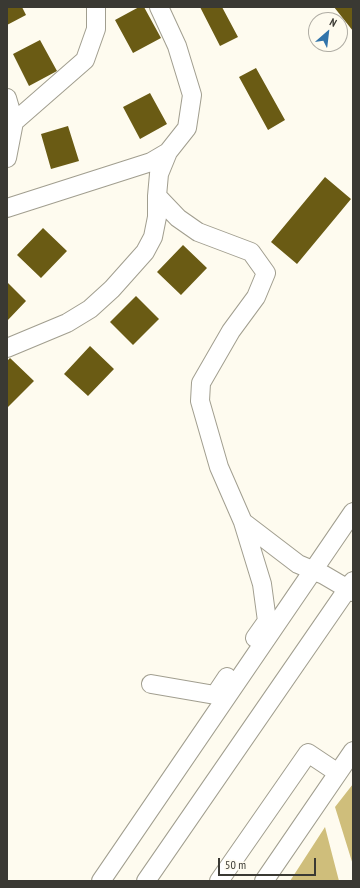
<!DOCTYPE html>
<html>
<head>
<meta charset="utf-8">
<style>
	body { margin:0 }
	#map { position:relative; width:360px; height:888px; overflow:hidden; background:#fefbef; font-family:"PT Sans Narrow",sans-serif }
	canvas { display:block }
	.frame { position:absolute; inset:0; border:8px solid #3a3933; pointer-events:none }
	.north { position:absolute; left:308px; top:12px; width:40px; height:40px; box-sizing:border-box; background:#fefbef; border:1px solid #b0ada4; border-radius:50%; rotate:28deg; font-size:11px; font-weight:700; line-height:16px; text-align:center; color:#3a3933 }
	.north::after { content:''; display:block; margin:auto; width:14px; height:18px; background:#3174aa; clip-path:polygon(50% 0,100% 100%,50% 72%,0 100%) }
	.scale { position:absolute; left:218px; top:858px; width:98px; height:18px; box-sizing:border-box; border:2px solid #3a3933; border-top:0; padding-left:5px; font-size:12px; line-height:14px; white-space:nowrap; color:#3a3933; -webkit-text-stroke:3px #fefbef; paint-order:stroke }
</style>
</head>
<body>
<div id="map">
<canvas width="360" height="888"></canvas>
<div class="frame"></div>
<div class="north">N</div>
<div class="scale">50 m</div>
</div>
<script>
const ctx = document.querySelector('canvas').getContext('2d');
ctx.lineJoin = 'round';
function paint(path, color) { ctx.fillStyle = color; ctx.fill(path, 'evenodd'); }
const shape = rows => new Path2D(rows.map(r => 'M' + r).join(''));
function strokePath(path, color, width, dash) { ctx.strokeStyle = color; ctx.lineWidth = width; ctx.lineCap = dash ? 'butt' : 'round'; ctx.setLineDash(dash || []); ctx.stroke(path); }
const forest = shape([
	[353,784,353,865,335,807],
	[325,827,339,881,290,881]
]);
const building = shape([
	[7,7,22,7,26,15,7,25],
	[139,7,144,7,161,38,133,53,115,20],
	[200,7,222,7,238,37,220,46],
	[334,7,353,7,353,31],
	[40,40,57,71,29,86,13,54],
	[256,68,285,120,268,130,239,77],
	[150,93,167,124,140,139,123,107],
	[68,126,79,161,51,169,41,134],
	[325,177,351,199,297,264,271,242],
	[43,228,67,251,41,278,17,255],
	[183,245,207,268,181,295,157,272],
	[7,282,26,301,7,321],
	[136,296,159,319,133,345,110,322],
	[90,346,114,369,88,396,64,374],
	[10,358,34,381,8,407,7,361]
]);
const minor = shape([
	[7,98,14,122,7,158],
	[14,122,85,60,96,29,96,7],
	[157,196,178,218,198,232,251,252,266,273,256,297,231,331,201,383,200,401,219,467,243,522,298,564,324,575,353,592],
	[7,208,151,162,168,152,187,128,192,95,177,46,159,7],
	[7,348,67,323,90,309,112,289,145,252,153,237,157,217,157,196,159,174,168,152],
	[243,522,262,584,267,621,255,638],
	[151,684,215,695,227,677],
	[101,881,353,512],
	[146,881,353,581],
	[219,881,308,753,338,773],
	[264,881,353,751]
]);
paint(forest, '#cfbe7b');
paint(building, '#6a5b14');
strokePath(minor, '#a19e8f', 20);
strokePath(minor, '#fff', 18);
</script>
</body>
</html>
